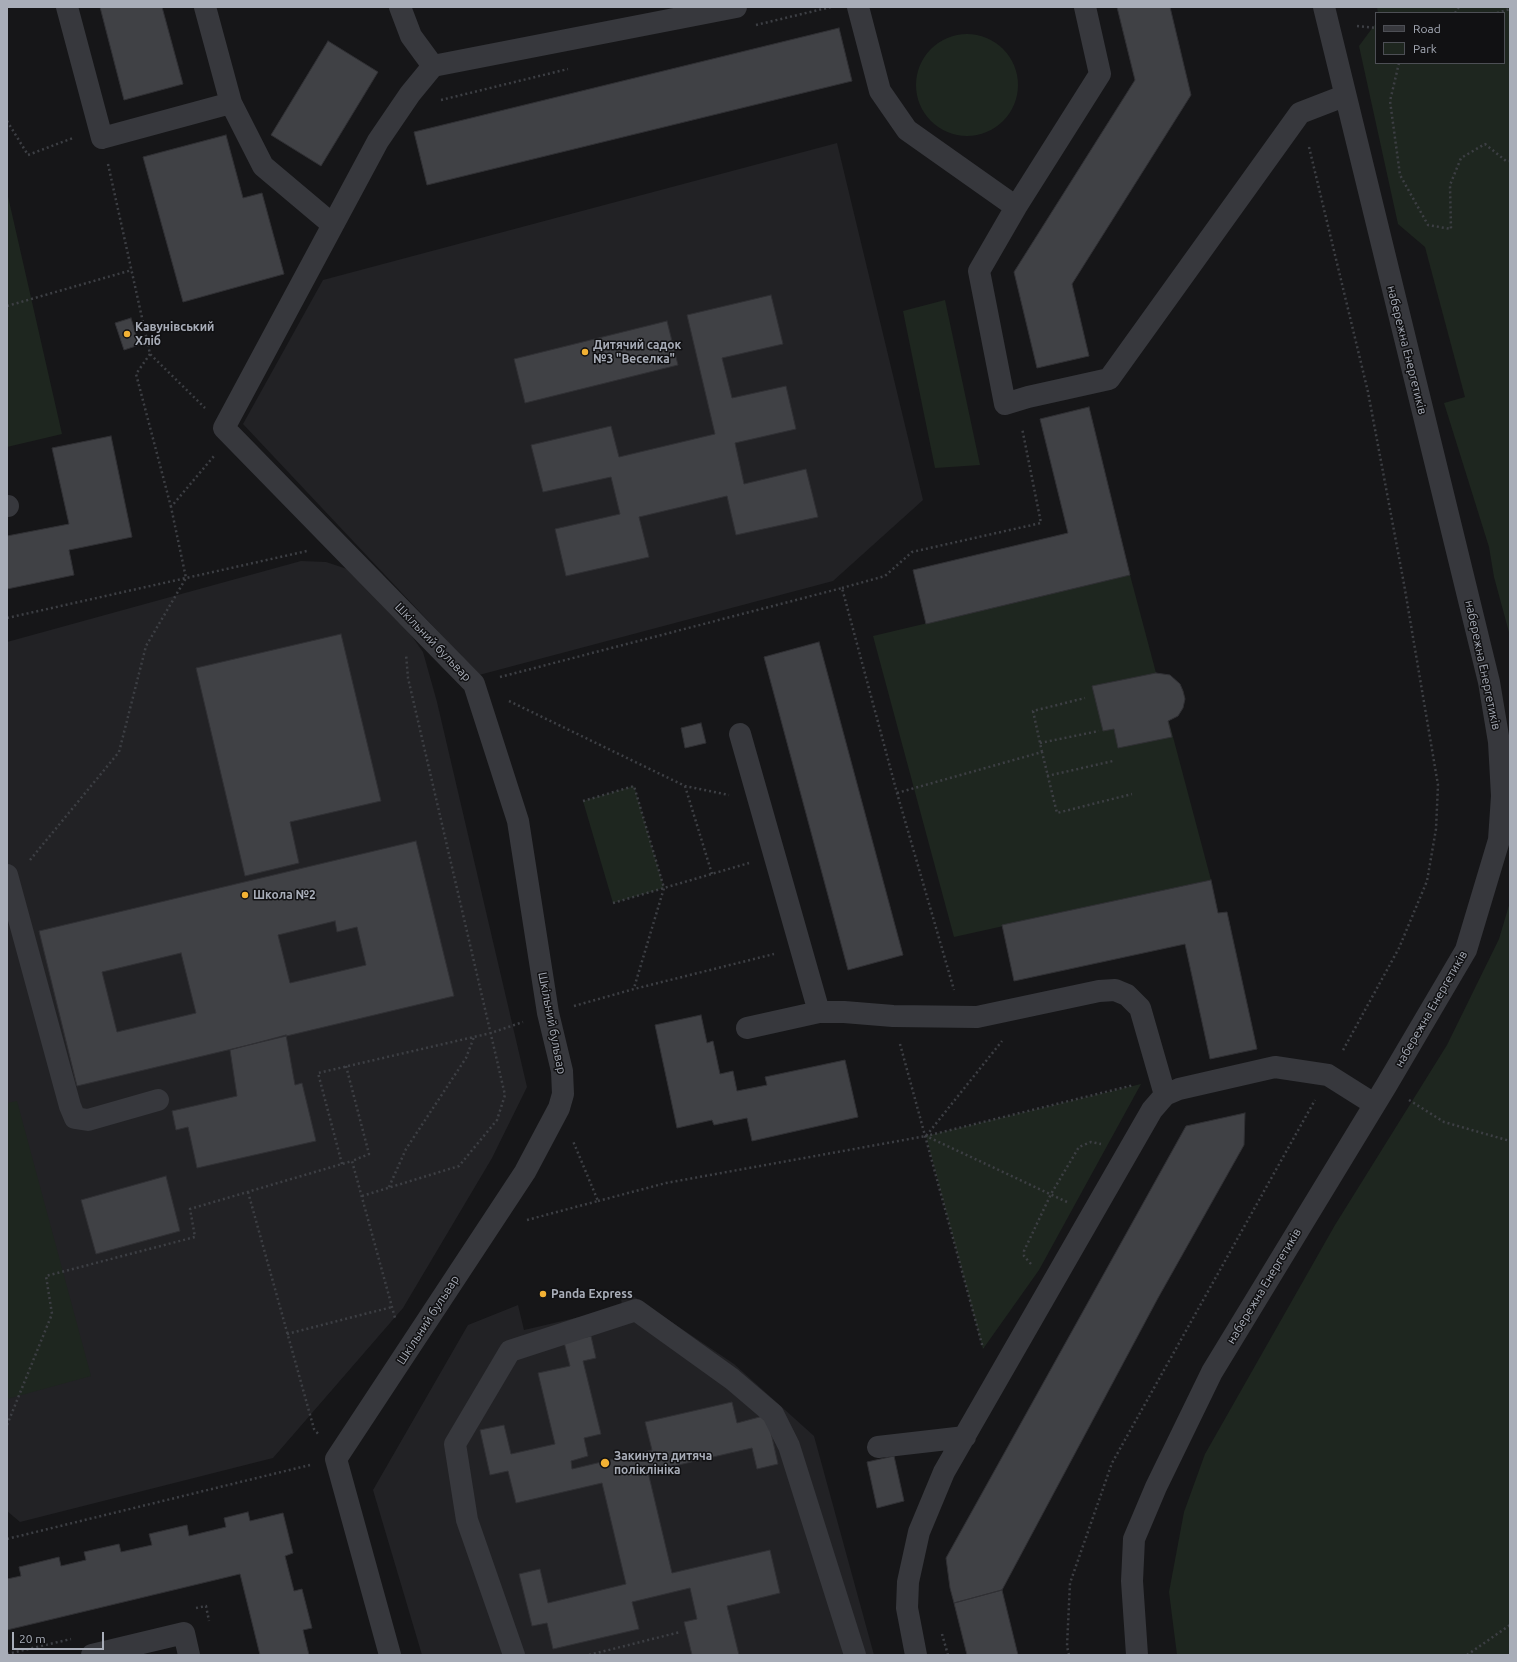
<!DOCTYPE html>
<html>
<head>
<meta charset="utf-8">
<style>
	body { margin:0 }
	#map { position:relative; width:1517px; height:1662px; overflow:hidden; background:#161618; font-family:Ubuntu,sans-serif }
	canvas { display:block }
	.frame { position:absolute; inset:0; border:8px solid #a8adb8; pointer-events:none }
	.legend { position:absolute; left:1375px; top:12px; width:130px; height:52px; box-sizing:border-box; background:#111113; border:1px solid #4d4f55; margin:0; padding:5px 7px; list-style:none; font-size:12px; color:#a8adb8 }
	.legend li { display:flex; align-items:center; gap:8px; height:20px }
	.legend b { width:20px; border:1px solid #4d4f55 }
	.scale { position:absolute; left:12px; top:1632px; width:92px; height:18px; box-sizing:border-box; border:2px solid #a8adb8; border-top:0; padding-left:5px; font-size:12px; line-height:14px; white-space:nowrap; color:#a8adb8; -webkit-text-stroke:3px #111113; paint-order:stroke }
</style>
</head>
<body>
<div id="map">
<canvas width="1517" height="1662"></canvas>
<div class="frame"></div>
<ul class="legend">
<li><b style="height:5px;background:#37383d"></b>Road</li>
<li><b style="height:11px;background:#1e261f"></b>Park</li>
</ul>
<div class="scale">20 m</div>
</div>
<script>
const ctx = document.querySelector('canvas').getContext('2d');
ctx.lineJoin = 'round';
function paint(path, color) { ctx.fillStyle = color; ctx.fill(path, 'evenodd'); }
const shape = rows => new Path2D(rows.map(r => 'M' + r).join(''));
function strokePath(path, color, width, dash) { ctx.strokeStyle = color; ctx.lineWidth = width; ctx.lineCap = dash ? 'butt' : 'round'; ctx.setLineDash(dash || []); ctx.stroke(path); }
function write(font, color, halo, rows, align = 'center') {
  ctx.font = font + ' Ubuntu,sans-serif'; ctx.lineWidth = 3; ctx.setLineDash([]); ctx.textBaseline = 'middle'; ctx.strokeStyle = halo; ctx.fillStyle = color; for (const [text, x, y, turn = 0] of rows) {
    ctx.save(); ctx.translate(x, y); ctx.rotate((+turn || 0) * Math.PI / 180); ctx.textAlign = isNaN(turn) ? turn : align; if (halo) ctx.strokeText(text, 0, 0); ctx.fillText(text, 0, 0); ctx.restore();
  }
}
const built = shape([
	[837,143,923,500,833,581,479,675,243,424,323,280],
	[301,561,326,562,356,572,399,618,423,652,437,702,527,1087,492,1158,403,1308,273,1458,20,1522,7,1511,7,642],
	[633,1296,734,1364,814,1436,874,1655,422,1655,373,1490,468,1325,518,1305,524,1330,622,1307,621,1298]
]);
const green = shape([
	[1377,7,1510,7,1510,636,1494,577,1489,547,1444,403,1465,397,1425,247,1398,224,1359,46,1376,23,1376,63,1504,63,1504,13,1378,13],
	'916 85a51 51 0 1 1 102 0a51 51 0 1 1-102 0Z',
	[7,192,62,434,7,447],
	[945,300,980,465,935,468,903,311],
	[1130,575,1211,880,954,937,873,636],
	[634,786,664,888,613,903,583,801],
	[1510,902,1510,1655,1177,1655,1169,1592,1184,1512,1205,1454,1335,1225,1447,1045,1499,939],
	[1141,1084,1039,1270,983,1349,926,1136],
	[17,1101,91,1376,7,1399,7,1103]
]);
const building = shape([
	[100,7,162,7,183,84,124,100,100,7],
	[1117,7,1170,7,1191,95,1072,284,1089,356,1037,368,1014,272,1135,80,1117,7],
	[839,28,852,81,427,185,414,132,839,28],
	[328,41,378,72,321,166,271,135,328,41],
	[226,135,243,198,262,193,284,274,183,302,143,157,226,135],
	[771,295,783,344,722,358,732,398,786,386,796,429,735,443,744,484,806,469,818,517,736,535,727,496,639,517,649,557,566,576,555,529,620,514,611,477,543,492,531,445,611,426,619,457,715,434,687,315,771,295],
	[131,318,139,345,124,350,115,323,131,318],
	[667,321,678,365,525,403,514,359,667,321],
	[1089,407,1130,575,926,624,913,570,1068,533,1040,419,1089,407],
	[111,436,132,537,69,550,74,575,7,589,7,536,69,524,52,448,111,436],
	[341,634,381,801,290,822,299,863,245,876,196,668,341,634],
	[819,642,903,955,848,970,764,657,819,642],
	[1156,673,1170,675,1180,684,1183,691,1185,699,1183,708,1178,716,1168,721,1172,737,1118,748,1114,729,1103,731,1092,686,1156,673],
	[701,723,706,743,685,748,681,728,701,723],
	[416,841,454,996,77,1086,39,931,416,841],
	[335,921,337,932,357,927,366,965,290,983,278,935,335,921],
	[181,953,196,1013,117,1032,102,972,181,953],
	[1211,880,1218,913,1227,912,1257,1049,1210,1059,1185,944,1014,981,1002,925,1211,880],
	[701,1015,707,1043,713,1041,720,1074,733,1071,737,1091,767,1085,765,1077,845,1060,858,1117,752,1141,747,1118,714,1125,712,1120,677,1128,655,1025,701,1015],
	[286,1035,295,1085,302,1083,316,1141,197,1168,188,1127,176,1130,172,1111,237,1096,230,1050,286,1035],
	[1245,1113,1244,1145,1158,1298,1002,1590,954,1603,950,1588,946,1558,1186,1126,1245,1113],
	[166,1176,180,1231,96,1254,81,1200,166,1176],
	[591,1336,596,1358,583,1361,601,1434,584,1438,588,1456,571,1461,572,1469,652,1450,645,1422,732,1402,737,1423,767,1415,778,1464,757,1469,752,1448,648,1472,672,1573,770,1550,780,1593,727,1606,739,1655,692,1655,684,1622,697,1619,690,1588,632,1602,639,1629,553,1649,547,1623,532,1626,519,1574,540,1569,548,1603,626,1584,602,1483,516,1503,508,1471,490,1475,480,1430,504,1425,511,1454,555,1444,538,1373,570,1366,564,1342,591,1336],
	[894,1456,904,1501,877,1508,867,1462,894,1456],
	[248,1512,250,1521,283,1513,293,1553,285,1556,294,1591,302,1589,312,1628,303,1630,309,1655,260,1655,240,1574,7,1630,7,1579,21,1576,19,1567,59,1557,61,1566,86,1560,84,1552,119,1544,121,1552,152,1545,149,1534,187,1525,189,1536,226,1527,224,1518,248,1512],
	[1002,1590,1018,1655,967,1655,954,1603,1002,1590]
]);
const path = shape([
	[1455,13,1459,7],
	[1497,13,1510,9],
	[756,25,831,7],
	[1357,26,1376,28],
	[1399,63,1390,101,1400,175,1428,225,1451,229,1450,185,1461,158,1485,144,1506,161,1510,161],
	[441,100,568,69],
	[7,121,28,155,73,138],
	[1309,147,1368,392,1404,584,1438,785,1436,829,1427,881,1399,948,1342,1052],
	[108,164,150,354,205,408],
	[7,306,132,270],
	[150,354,136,374,171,507],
	[842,588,885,576,912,552,1041,523,1022,428],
	[7,618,307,551],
	[500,677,842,588,897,793,954,990],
	[509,701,685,786,729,795],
	[1040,743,1099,731],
	[1042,752,1033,711,1085,698],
	[1047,776,1113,761],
	[685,786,712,874],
	[897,793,1042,752,1057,813,1132,794],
	[583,801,634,786,664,888,634,988],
	[30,860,119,752,146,646,186,578,171,507,214,456],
	[613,903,749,863],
	[574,1006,634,989,774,954],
	[900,1044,983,1348],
	[346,1066,369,1154,352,1161],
	[1409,1100,1444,1122,1510,1141],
	[342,1164,318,1073,491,1033,523,1022],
	[389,1187,406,1149,466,1058,474,1037],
	[248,1192,314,1429,319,1435],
	[362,1196,459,1166,497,1120,505,1095,408,678,406,654],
	[598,1201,666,1183,926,1136,1002,1041],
	[1067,1202,926,1136,1134,1085],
	[527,1220,598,1201,573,1141],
	[1031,1264,1024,1256,1024,1251,1051,1194,1079,1147,1091,1142,1101,1144],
	[287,1334,392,1307],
	[7,1425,52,1314,46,1276,195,1237,190,1209,352,1161,395,1318],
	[7,1539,310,1465],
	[196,1608,206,1606,209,1621],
	[942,1634,948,1655],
	[7,1654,71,1639],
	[589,1655,680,1632],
	[1069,1655,1067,1646,1070,1583,1112,1463,1315,1100],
	[1467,1655,1510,1625]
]);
const minor = shape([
	[67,7,102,138,231,103,205,7],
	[858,7,880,91,907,130,1016,207],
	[1085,7,1100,74,1016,207,979,271,1005,404,1028,397,1109,379,1300,113,1344,96],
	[433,66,736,7],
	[231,103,263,166,333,225],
	[7,506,8,506],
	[740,734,819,1012],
	[7,875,70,1106,75,1118,88,1120,158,1100],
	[747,1028,819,1012,844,1012,893,1016,977,1017,1099,991,1115,990,1127,995,1140,1008,1165,1095],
	[878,1447,965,1437],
	[92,1655,184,1633,189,1655],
	[390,1655,336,1459,525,1172,559,1108,563,1094,562,1071,548,1013,518,821,474,684,224,428,378,141,410,94,433,66,411,36,400,7],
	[514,1655,467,1520,455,1444,510,1351,636,1310,732,1379,773,1414,789,1446,855,1655],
	[916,1655,907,1608,908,1582,919,1532,944,1472,1152,1110,1165,1095,1179,1089,1275,1067,1328,1075,1374,1104],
	[1137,1655,1132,1581,1134,1539,1156,1487,1212,1372,1386,1086,1466,950,1499,840,1502,796,1499,742,1489,682,1324,7]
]);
const markers = [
	[127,334,4,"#f2b134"],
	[585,352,4,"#f2b134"],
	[245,895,4,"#f2b134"],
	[543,1294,4,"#f2b134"],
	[605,1463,5,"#f2b134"]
];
const poiNames = [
	["Кавунівський",135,327],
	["Хліб",135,341],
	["Дитячий садок",593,345],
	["№3 \"Веселка\"",593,359],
	["Школа №2",253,895],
	["Panda Express",551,1294],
	["Закинута дитяча",614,1456],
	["поліклініка",614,1470]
];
const streetNames = [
	["набережна Енергетиків",1407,350,76],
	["Шкільний бульвар",433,642,46],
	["набережна Енергетиків",1483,665,78],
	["набережна Енергетиків",1431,1009,-60],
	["Шкільний бульвар",552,1023,79],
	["набережна Енергетиків",1264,1286,-59],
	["Шкільний бульвар",428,1320,-57]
];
paint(built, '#222225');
paint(green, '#1e261f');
paint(building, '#404145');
strokePath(building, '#303034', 1);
strokePath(path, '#3d3f44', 2.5, [2, 3]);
strokePath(minor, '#37383d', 22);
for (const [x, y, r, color] of markers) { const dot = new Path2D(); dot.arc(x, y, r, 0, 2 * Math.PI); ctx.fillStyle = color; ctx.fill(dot); strokePath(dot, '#111113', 1.5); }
write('bold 12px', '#a8adb8', '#111113', poiNames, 'left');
write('12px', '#a8adb8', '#111113', streetNames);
</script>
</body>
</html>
